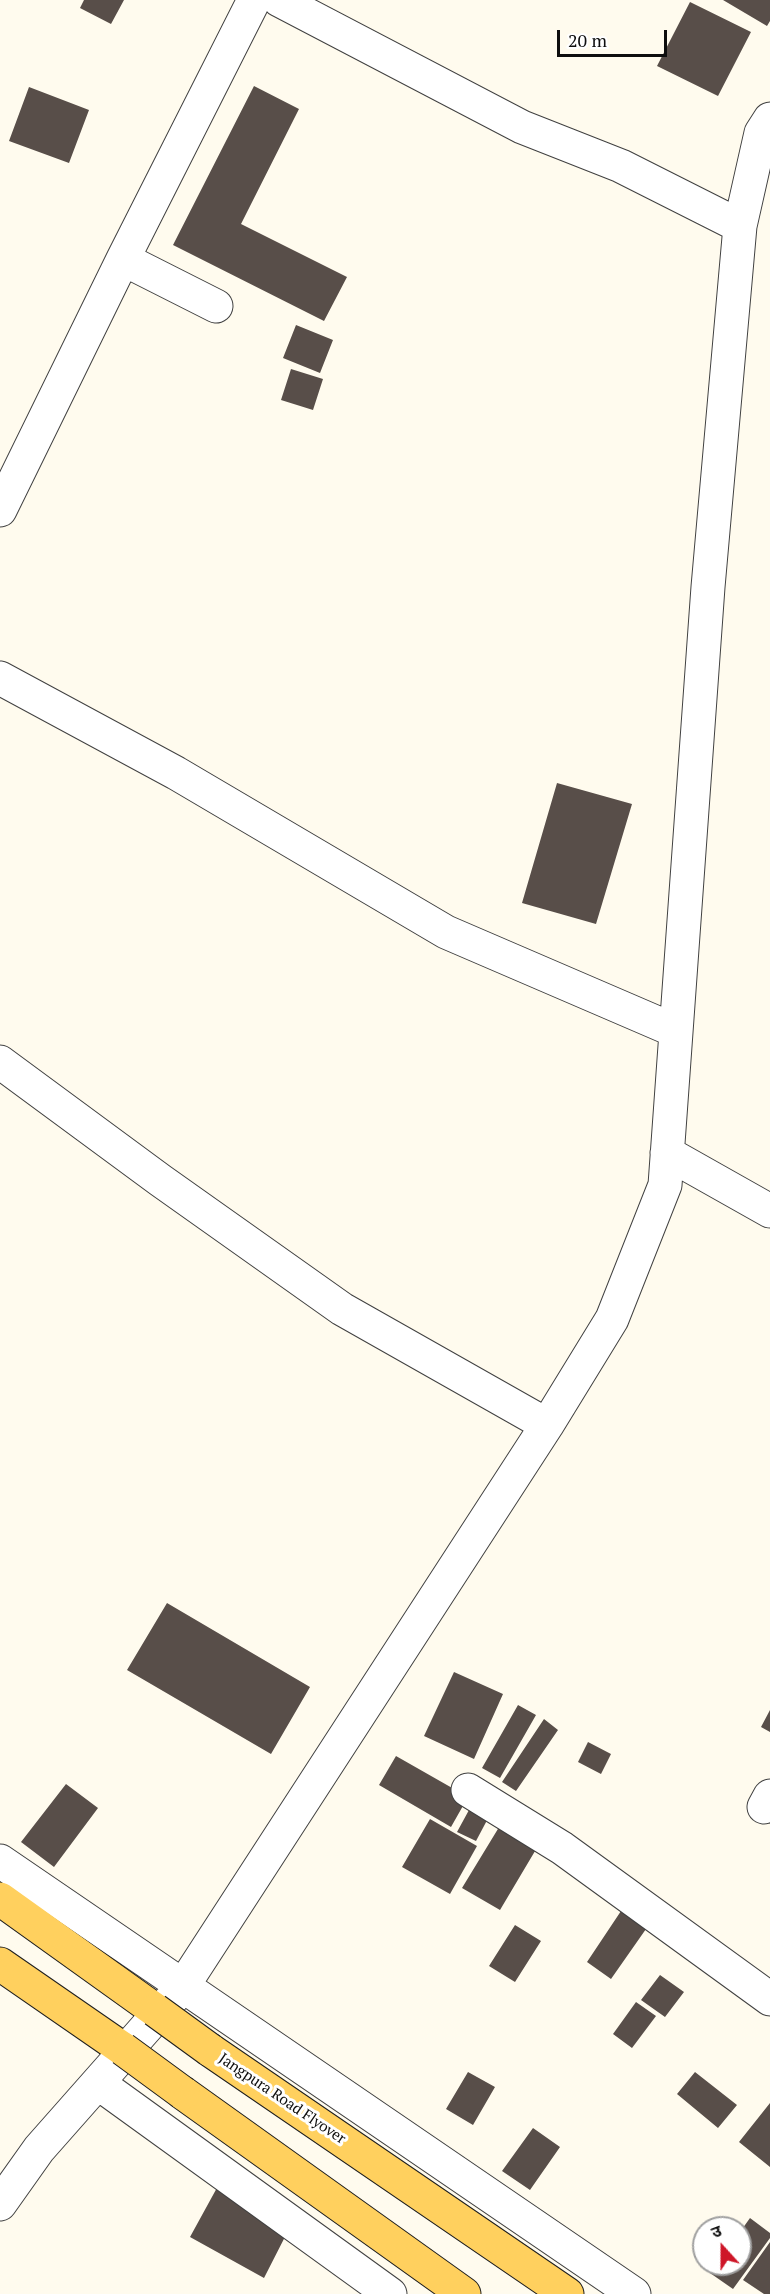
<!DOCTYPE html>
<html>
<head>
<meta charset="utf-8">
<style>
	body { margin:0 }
	#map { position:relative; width:770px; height:2294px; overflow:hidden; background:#fffbee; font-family:"PT Serif","Noto Sans Devanagari",serif }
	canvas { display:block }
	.north { position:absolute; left:692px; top:2216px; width:60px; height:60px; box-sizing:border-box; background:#fff; border:2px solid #9f9f9f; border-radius:50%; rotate:339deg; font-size:16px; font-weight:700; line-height:24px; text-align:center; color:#0e0e0e }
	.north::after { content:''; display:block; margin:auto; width:21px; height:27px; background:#ce1628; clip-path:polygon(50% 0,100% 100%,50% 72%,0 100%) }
	.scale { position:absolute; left:557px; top:30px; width:110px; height:27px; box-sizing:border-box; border:3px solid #0e0e0e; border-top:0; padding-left:8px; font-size:18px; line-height:21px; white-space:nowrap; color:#0e0e0e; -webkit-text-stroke:4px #fff; paint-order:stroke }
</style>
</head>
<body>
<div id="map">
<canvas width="770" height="2294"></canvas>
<div class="north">उ</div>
<div class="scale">20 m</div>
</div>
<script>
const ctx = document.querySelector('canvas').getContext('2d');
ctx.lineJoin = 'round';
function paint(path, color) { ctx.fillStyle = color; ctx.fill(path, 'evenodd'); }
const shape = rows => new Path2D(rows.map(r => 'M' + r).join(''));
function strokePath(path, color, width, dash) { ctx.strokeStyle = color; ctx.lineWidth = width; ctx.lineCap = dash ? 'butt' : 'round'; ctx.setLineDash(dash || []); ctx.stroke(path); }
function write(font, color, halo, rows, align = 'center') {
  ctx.font = font + ' "PT Serif",serif'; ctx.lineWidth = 6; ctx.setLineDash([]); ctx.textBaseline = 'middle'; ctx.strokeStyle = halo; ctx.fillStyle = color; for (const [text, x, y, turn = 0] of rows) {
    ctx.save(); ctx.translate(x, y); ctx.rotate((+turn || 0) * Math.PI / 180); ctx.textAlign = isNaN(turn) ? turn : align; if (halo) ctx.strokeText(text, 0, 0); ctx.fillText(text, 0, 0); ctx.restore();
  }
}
const building = shape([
	[84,0,124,0,111,24,80,8],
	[723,0,770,0,770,21,767,26],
	[690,2,751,32,718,96,657,66],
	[254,86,299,109,241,224,347,277,324,321,173,245],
	[29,87,89,110,69,163,9,141],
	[296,325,333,340,320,373,283,358],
	[291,369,323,379,313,410,281,400],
	[557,783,632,804,596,924,522,903],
	[167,1603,310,1687,271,1754,127,1670],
	[454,1672,503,1694,474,1759,424,1736],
	[518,1705,536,1715,500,1778,482,1768],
	[770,1710,770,1732,761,1727],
	[544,1719,558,1730,516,1791,502,1782],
	[588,1742,611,1754,601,1774,578,1762],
	[396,1756,468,1797,451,1827,379,1785],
	[66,1784,98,1808,54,1867,21,1842],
	[475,1799,493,1809,476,1841,457,1832],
	[430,1819,477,1846,450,1894,402,1867],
	[504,1819,541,1841,500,1910,462,1888],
	[627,1902,653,1919,611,1979,587,1962],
	[515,1925,541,1941,515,1982,489,1966],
	[660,1975,684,1992,665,2017,641,2000],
	[636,2002,656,2016,632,2048,613,2034],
	[468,2072,495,2087,473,2125,446,2109],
	[695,2072,737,2105,718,2128,677,2094],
	[770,2103,770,2167,739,2142],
	[533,2128,560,2147,530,2190,502,2171],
	[224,2175,290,2227,264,2278,190,2237],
	[750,2218,770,2233,770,2238,733,2289,710,2273,716,2264,740,2264,740,2232],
	[770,2242,770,2294,764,2294,743,2280]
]);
const minor = shape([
	[279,0,522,127,621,166,740,226],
	[123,259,216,306],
	[0,510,123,259,254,0],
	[0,678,176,773,446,932,676,1031],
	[0,1062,160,1180,342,1309,547,1425],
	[667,1153,770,1211],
	[468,1790,562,1848,770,1999],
	[764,1807,770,1796],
	[0,1861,634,2294],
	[98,2083,390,2294],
	[0,2204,39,2149,183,1986,547,1425,612,1319,665,1185,708,587,740,226,761,133,770,119]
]);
const primary = shape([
	[0,1899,155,2010],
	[0,1964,123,2049],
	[210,2050,567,2294],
	[183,2093,464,2294]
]);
const primaryBridge = shape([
	[155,2010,210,2050],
	[123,2049,183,2093]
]);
const streetNames = [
	["Jangpura Road Flyover",282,2099,34]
];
paint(building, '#584e49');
strokePath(minor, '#414141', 35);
strokePath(primary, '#1f1f1f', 35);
strokePath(minor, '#fff', 33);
strokePath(primary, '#ffd05e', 33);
strokePath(primaryBridge, '#1f1f1f', 35, []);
strokePath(primaryBridge, '#ffd05e', 33);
write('15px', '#0e0e0e', '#fff', streetNames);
</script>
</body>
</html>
